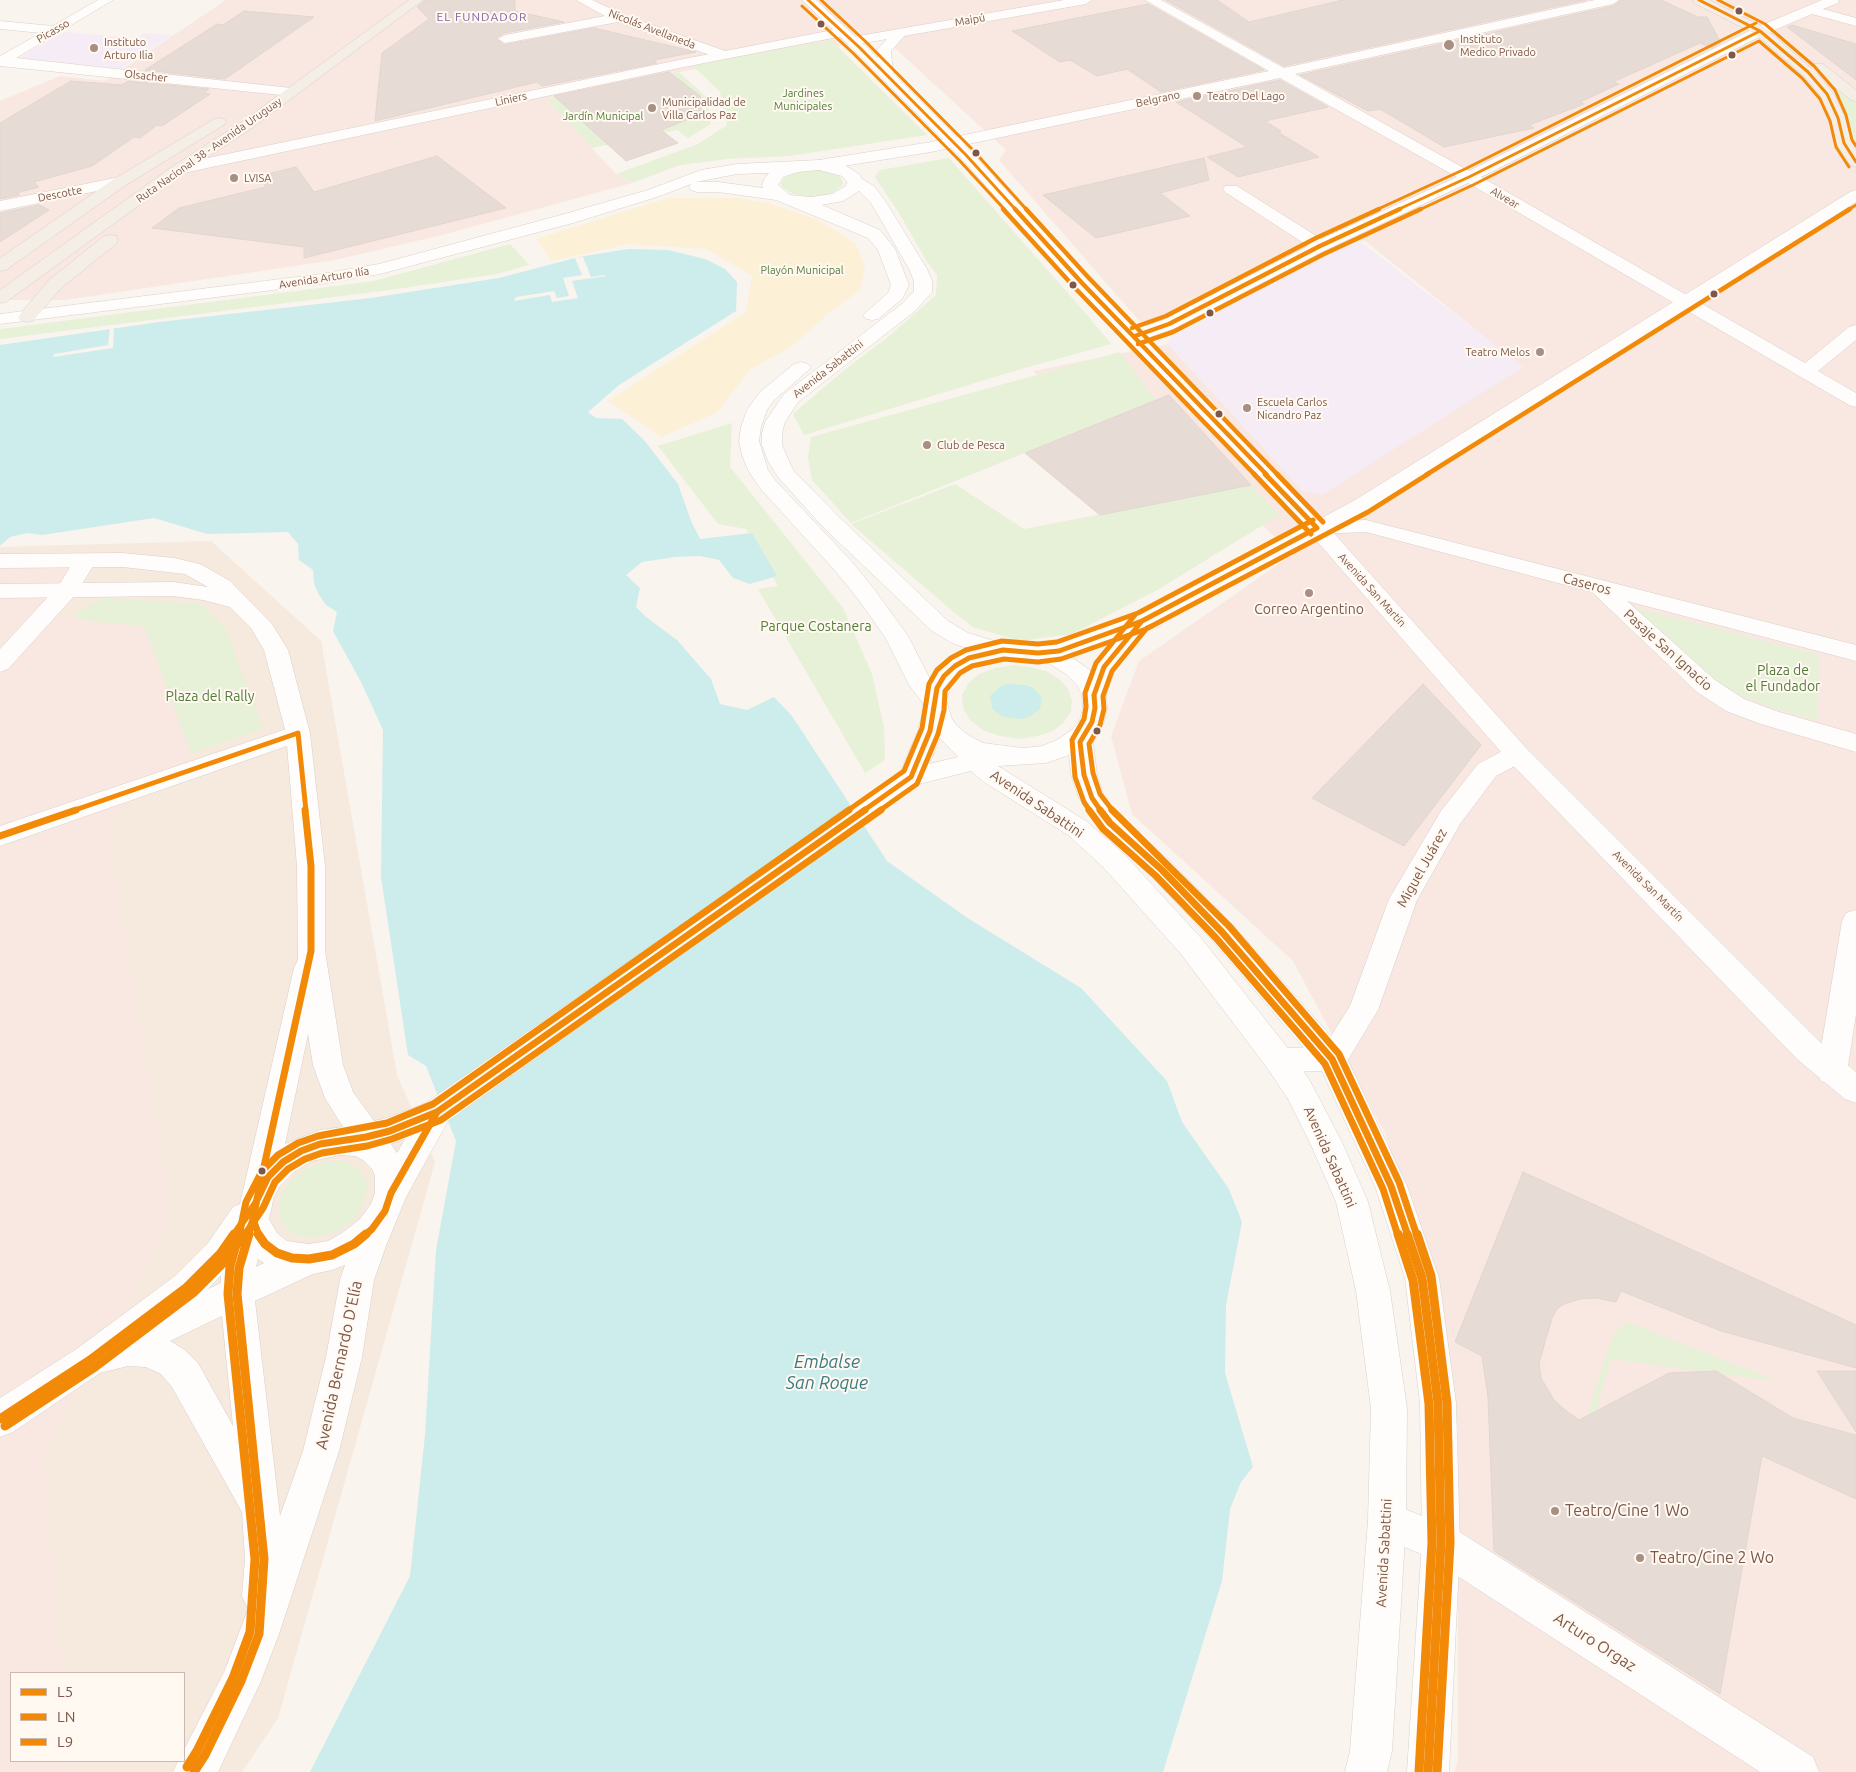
<!DOCTYPE html>
<html>
<head>
<meta charset="utf-8">
<style>
	body { margin:0 }
	#map { position:relative; width:1856px; height:1772px; overflow:hidden; background:#f9f4ee; font-family:Ubuntu,sans-serif }
	canvas { display:block }
	.legend { position:absolute; left:10px; top:1672px; width:175px; height:90px; box-sizing:border-box; background:#fff9f1; border:1px solid #cbb8ae; margin:0; padding:6px 9px; list-style:none; font-size:15px; color:#7d5749 }
	.legend li { display:flex; align-items:center; gap:10px; height:25px }
	.legend b { width:25px; border:1px solid #cbb8ae }
</style>
</head>
<body>
<div id="map">
<canvas width="1856" height="1772"></canvas>
<ul class="legend">
<li><b style="height:6px;background:#f28a07"></b>L5</li>
<li><b style="height:6px;background:#f28a07"></b>LN</li>
<li><b style="height:6px;background:#f28a07"></b>L9</li>
</ul>
</div>
<script>
const ctx = document.querySelector('canvas').getContext('2d');
ctx.lineJoin = 'round';
function paint(path, color) { ctx.fillStyle = color; ctx.fill(path, 'evenodd'); }
const shape = rows => new Path2D(rows.map(r => 'M' + r).join(''));
function strokePath(path, color, width, dash) { ctx.strokeStyle = color; ctx.lineWidth = width; ctx.lineCap = dash ? 'butt' : 'round'; ctx.setLineDash(dash || []); ctx.stroke(path); }
function write(font, color, halo, rows, align = 'center') {
  ctx.font = font + ' Ubuntu,sans-serif'; ctx.lineWidth = 4; ctx.setLineDash([]); ctx.textBaseline = 'middle'; ctx.strokeStyle = halo; ctx.fillStyle = color; for (const [text, x, y, turn = 0] of rows) {
    ctx.save(); ctx.translate(x, y); ctx.rotate((+turn || 0) * Math.PI / 180); ctx.textAlign = isNaN(turn) ? turn : align; if (halo) ctx.strokeText(text, 0, 0); ctx.fillText(text, 0, 0); ctx.restore();
  }
}
const residential = shape([
	[211,541,321,641,397,1075,435,1162,278,1718,242,1772,0,1772,0,547],
	[11,1673,184,1673,184,1761,11,1761]
]);
const commercial = shape([
	[226,0,1856,0,1856,1772,1455,1772,1458,1759,1458,1428,1386,1135,1293,961,1132,814,1111,736,1139,661,1293,554,1262,525,1251,485,1100,515,1025,453,1086,428,1033,371,1168,344,1303,491,1522,367,1364,240,1148,331,999,160,1006,150,885,39,679,72,555,96,548,101,616,174,632,183,442,235,335,260,65,300,0,300,0,101,60,76,105,81],
	[0,561,85,561,44,616,145,627,191,754,106,826,172,1215,43,1456,62,1673,11,1673,11,1761,69,1761,70,1772,0,1772]
]);
const education = shape([
	[64,32,135,38,144,33,172,35,120,69,18,58],
	[1357,239,1523,367,1322,495,1303,491,1168,344,1170,337]
]);
const green = shape([
	[831,40,927,135,789,156,727,159,680,165,632,183,616,174,698,144,727,125,720,92,692,65],
	[679,72,707,98,711,124,688,138,677,130,592,148,548,101,555,96],
	[1833,86,1856,103,1856,145,1843,103,1831,87],
	[949,158,1087,315,1111,344,1021,369,804,435,793,414,843,371,888,337,936,295,937,275,926,260,899,213,875,177,880,170],
	[808,170,818,170,835,174,841,178,843,182,842,186,831,194,812,197,793,194,782,187,781,183,784,178,790,175],
	[510,244,529,265,497,274,390,290,0,339,0,329,374,281],
	[1120,352,1156,400,851,523,812,480,808,457,811,437],
	[732,423,730,467,843,608,872,674,884,727,885,760,865,773,758,589,778,586,746,529,718,524,658,446],
	[955,484,1024,529,1251,485,1279,515,1159,589,1072,634,1020,641,973,627,957,615,851,524],
	[103,598,201,604,225,627,263,728,191,754,145,627,77,619,77,612],
	[1636,608,1819,655,1817,720,1770,707,1737,694,1707,675],
	[1014,665,1030,667,1046,671,1059,679,1068,689,1072,700,1071,712,1064,722,1053,731,1037,736,1020,739,1000,736,983,730,970,720,963,708,962,695,968,684,979,674,995,668],
	[333,1161,347,1162,358,1168,365,1178,368,1188,360,1212,350,1223,337,1231,323,1236,309,1237,296,1235,286,1229,281,1219,279,1207,282,1193,291,1181,303,1171,317,1164],
	[1628,1322,1780,1382,1611,1359,1591,1430,1584,1426,1609,1346,1616,1331]
]);
const sand = shape([
	[668,198,738,198,771,204,818,220,856,244,865,267,860,290,834,309,792,346,751,369,716,413,661,437,608,401,746,312,752,276,707,249,628,244,552,261,536,239]
]);
const water = shape([
	[628,249,668,250,705,259,725,269,737,282,736,311,619,385,588,412,596,418,622,419,644,440,678,484,691,521,700,539,752,533,777,576,750,584,733,578,719,560,700,556,675,557,642,562,626,575,640,588,636,607,646,617,677,640,711,679,720,704,747,710,774,697,792,716,887,861,966,917,1081,988,1167,1081,1182,1122,1229,1189,1242,1222,1226,1305,1225,1373,1253,1467,1241,1482,1230,1509,1222,1581,1163,1772,310,1772,410,1576,425,1435,436,1250,456,1141,426,1066,408,1055,381,877,383,730,361,682,333,631,337,612,326,605,319,595,314,584,313,570,299,560,298,544,288,532,207,534,154,518,42,535,27,533,10,537,0,546,0,345,159,322,371,298,499,278,579,257],
	[1008,684,1025,685,1033,688,1042,698,1040,709,1029,717,1021,719,1004,717,997,713,992,708,990,696,1000,687]
]);
const pier = shape([
	[583,257,591,277,605,275,606,276,572,281,578,298,552,302,550,295,514,301,516,297,554,291,557,298,569,296,563,278,582,275,575,258],
	[110,329,114,329,113,348,53,357,54,354,108,345]
]);
const building = shape([
	[425,0,515,0,515,11,564,22,504,33,496,38,504,45,594,28,696,52,654,60,657,63,542,86,537,82,375,121,382,53,429,19,417,7,425,0],
	[1166,0,1217,0,1249,22,1343,0,1586,0,1284,66,1166,0],
	[1621,0,1661,0,1698,17,1707,17,1721,43,1711,48,1700,43,1613,82,1619,84,1580,102,1584,104,1529,125,1534,128,1444,147,1380,109,1368,111,1300,75,1613,6,1621,0],
	[1148,4,1264,70,1161,92,1127,69,1097,76,1070,60,1060,62,1012,31,1148,4],
	[244,11,314,17,225,79,145,70,217,24,223,25,244,11],
	[1792,25,1856,44,1856,80,1787,27,1792,25],
	[669,72,700,96,703,108,696,116,661,130,678,143,626,161,554,96,669,72],
	[1280,80,1328,107,1265,121,1281,131,1278,132,1319,157,1238,177,1207,157,1247,147,1176,102,1280,80],
	[71,81,122,85,128,81,209,89,204,93,210,94,162,126,157,125,140,138,134,137,92,166,34,182,39,187,16,193,20,195,0,199,0,123,71,81],
	[437,156,506,208,304,258,304,247,152,228,179,208,266,187,259,176,296,167,314,192,437,156],
	[1204,158,1209,180,1160,193,1190,216,1096,238,1043,195,1204,158],
	[39,205,49,210,0,242,0,213,39,205],
	[1169,395,1251,485,1100,515,1025,453,1169,395],
	[1423,684,1481,745,1404,846,1312,798,1423,684],
	[1523,1172,1856,1325,1856,1368,1721,1331,1621,1291,1616,1302,1596,1298,1580,1299,1564,1304,1557,1309,1552,1318,1539,1363,1541,1378,1554,1400,1565,1410,1579,1420,1669,1373,1716,1371,1793,1418,1856,1435,1856,1499,1762,1456,1720,1694,1494,1551,1488,1397,1482,1356,1455,1342,1523,1172],
	[1817,1371,1856,1371,1856,1432,1817,1371]
]);
const minor = shape([
	[98,0,113,0,16,58,291,88,296,89,298,92,296,95,291,96,0,66,0,56,41,33,0,29,0,21,53,26,98,0],
	[576,0,592,0,624,15,728,52,730,55,728,58,718,58,618,22,505,43,498,39,505,35,605,16,576,0],
	[1064,0,1092,0,1086,4,853,45,846,41,853,37,1064,0],
	[1145,0,1161,0,1284,68,1595,0,1619,0,1613,4,1295,74,1469,171,1755,28,1822,0,1839,0,1838,3,1823,9,1856,18,1856,26,1812,14,1765,34,1481,177,1805,363,1849,327,1856,325,1856,340,1818,371,1856,393,1856,407,1849,405,1468,183,1326,250,1175,328,1142,340,1135,342,1128,340,1126,336,1128,332,1163,320,1308,246,1225,192,1223,189,1225,186,1237,186,1321,239,1457,177,1280,78,931,152,819,170,813,168,811,165,813,162,819,160,931,142,1269,71,1145,0],
	[120,177,126,179,128,182,126,185,0,211,0,201,120,177],
	[1366,520,1856,645,1856,661,1627,601,1715,680,1744,699,1779,712,1856,734,1856,752,1761,724,1726,711,1697,692,1592,592,1366,532,1317,534,1309,533,1306,528,1309,523,1317,522,1366,520],
	[85,554,93,556,96,561,76,594,8,669,0,672,0,649,59,585,77,556,85,554],
	[298,725,307,727,310,733,307,739,0,846,0,826,298,725],
	[1517,745,1526,748,1530,754,1526,760,1496,776,1460,824,1417,900,1378,1010,1343,1068,1332,1071,1279,1072,1268,1069,1264,1060,1268,1051,1279,1048,1324,1047,1350,1006,1389,899,1441,811,1478,764,1508,748,1517,745],
	[1856,910,1856,1014,1847,1072,1843,1081,1832,1085,1821,1081,1817,1072,1842,921,1846,913,1856,910],
	[1387,1502,1455,1529,1813,1757,1819,1772,1760,1772,1428,1557,1374,1534,1368,1521,1374,1508,1387,1502]
]);
const tertiary = shape([
	[843,28,848,29,850,32,848,35,679,68,179,174,173,172,171,169,173,166,179,164,679,60,843,28]
]);
const secondary = shape([
	[802,0,816,0,878,58,877,50,895,30,905,30,907,33,891,51,893,73,971,152,1088,279,1320,519,1355,500,1850,192,1856,190,1856,202,1371,510,1331,530,1526,748,1819,1041,1856,1072,1856,1103,1845,1099,1797,1059,1508,760,1315,539,1149,627,1116,668,1106,695,1107,708,1104,722,1093,742,1097,775,1104,796,1119,816,1172,863,1232,924,1343,1050,1407,1186,1439,1278,1456,1403,1460,1543,1449,1772,1407,1772,1422,1543,1420,1403,1405,1278,1375,1186,1320,1067,1212,940,1152,877,1101,830,1079,798,1071,775,1069,755,1046,763,998,766,1086,821,1123,853,1201,938,1290,1051,1310,1081,1342,1142,1368,1202,1390,1291,1407,1408,1406,1521,1392,1751,1387,1772,1345,1772,1350,1751,1368,1521,1371,1408,1356,1291,1336,1202,1311,1145,1288,1099,1268,1069,1181,954,1103,867,1068,835,984,782,971,771,919,784,448,1121,406,1197,386,1246,374,1280,362,1357,339,1451,279,1634,261,1681,218,1772,173,1772,178,1761,184,1761,184,1750,225,1670,248,1609,242,1596,245,1559,242,1512,172,1387,161,1374,146,1367,128,1366,100,1373,13,1432,0,1437,0,1398,78,1348,175,1276,208,1243,233,1207,240,1204,294,968,298,960,297,866,286,733,264,650,251,628,230,607,203,600,173,596,0,598,0,584,173,582,208,587,185,574,123,567,0,568,0,554,123,553,174,558,200,564,230,581,272,624,288,650,310,733,325,866,325,951,343,1065,353,1092,374,1121,387,1118,426,1103,900,772,918,731,924,707,922,702,909,685,885,637,858,599,837,573,760,488,748,470,742,455,739,441,741,427,747,410,760,392,794,364,801,362,808,364,811,368,774,400,767,410,761,427,759,441,768,470,775,480,853,563,874,589,908,636,930,679,935,670,947,661,961,653,972,650,952,643,932,631,823,527,778,477,768,461,762,445,762,433,765,422,784,394,903,303,914,291,914,281,909,269,871,203,859,191,843,201,822,205,880,230,895,249,909,285,902,299,878,319,872,320,866,319,863,315,888,293,891,285,878,250,868,238,776,200,718,192,697,192,691,190,689,187,691,184,660,196,573,223,380,274,321,284,0,324,0,314,321,274,379,264,561,215,648,190,701,170,737,164,819,160,846,166,859,174,862,179,874,186,886,202,927,269,932,281,932,292,915,311,798,402,785,422,782,433,782,445,793,470,839,517,948,621,968,633,994,641,1038,645,1056,644,1134,616,1304,527,1076,287,961,158,854,50,802,0],
	[819,170,842,176,847,182,846,186,832,194,811,197,790,195,778,185,783,177,798,172,819,170],
	[769,173,764,179,762,185,763,188,718,182,696,182,737,174,769,173],
	[1112,640,1091,671,1070,656,1112,640],
	[1003,658,1037,660,1050,664,1066,674,1077,685,1082,695,1083,708,1080,720,1073,729,1057,740,1042,746,1023,748,983,743,968,735,957,726,952,719,946,700,953,681,963,671,977,664,1003,658],
	[940,738,958,757,929,764,940,738],
	[308,1034,313,1065,325,1098,343,1127,320,1130,285,1144,308,1034],
	[405,1139,397,1153,391,1144,405,1139],
	[340,1155,355,1156,363,1160,372,1169,375,1176,375,1193,371,1204,360,1219,342,1233,328,1241,309,1244,287,1241,277,1233,269,1219,274,1197,279,1187,294,1172,312,1161,340,1155],
	[258,1259,264,1263,256,1267,258,1259],
	[345,1265,340,1280,326,1357,303,1451,280,1516,255,1301,313,1274,332,1270,345,1265],
	[221,1275,221,1283,208,1289,221,1275],
	[222,1316,233,1426,198,1363,185,1350,170,1341,222,1316]
]);
const primary = shape([
	[409,0,423,0,252,128,185,172,6,302,0,303,0,290,173,166,242,122,409,0],
	[1693,0,1709,0,1765,28,1811,68,1813,64,1823,64,1856,90,1856,101,1851,100,1816,72,1834,94,1845,118,1852,143,1856,150,1856,167,1850,165,1836,143,1831,118,1820,95,1803,75,1755,34,1694,3,1693,0],
	[219,118,224,119,226,122,224,125,126,185,6,270,0,271,0,258,114,179,214,119,219,118],
	[110,235,116,236,118,240,116,244,61,288,33,321,27,322,21,321,18,317,21,313,49,280,104,236,110,235]
]);
const bus1Far4 = shape([
	[808,0,859,47,966,155,1016,210],
	[1699,0,1760,31,1808,72,1827,94,1838,118,1844,143,1856,162],
	[1397,210,1469,177,1760,31]
]);
const bus1Far3 = shape([
	[1015,209,1082,283,1267,475],
	[1135,336,1169,324,1320,246,1400,209]
]);
const bus1Far2 = shape([
	[1265,474,1317,528],
	[72,811,298,733,306,811],
	[863,811,911,777,930,731,937,688,944,676,955,666,969,658,1003,650,1038,653,1059,651,1142,621,1317,528],
	[1101,811,1092,798,1084,775,1080,742,1092,722,1095,708,1094,695,1104,667,1142,621]
]);
const bus1Far1 = shape([
	[1100,810,1110,823,1162,870,1222,932,1332,1059,1391,1186,1408,1236],
	[0,836,76,810],
	[258,1194,311,951,311,866,305,810],
	[233,1236,255,1204,268,1177,283,1162,301,1151,320,1144,366,1137,390,1131,437,1112,865,810],
	[248,1236,253,1219],
	[259,1236,253,1219,258,1194,268,1177],
	[364,1236,372,1229,385,1211,391,1193,437,1112]
]);
const bus1 = shape([
	[258,1234,265,1244,277,1253,292,1258,309,1259,332,1255,354,1244,366,1234],
	[1407,1234,1422,1278,1438,1403,1441,1543,1428,1772],
	[0,1419,90,1360,187,1287,220,1254,234,1234],
	[194,1772,205,1755,241,1681,259,1634,264,1559,237,1294,239,1268,249,1234]
]);
const bus2Far4 = shape([
	[802,6,853,53,960,161,1005,210],
	[1419,210,1473,185,1759,41,1802,78,1820,99,1830,121,1836,147,1849,167],
	[1848,210,1856,205]
]);
const bus2Far3 = shape([
	[1003,209,1076,289,1255,475],
	[1138,344,1173,332,1324,254,1421,209],
	[1426,475,1850,209]
]);
const bus2Far2 = shape([
	[1254,474,1311,534],
	[879,811,917,784,938,734,944,710,945,691,960,673,972,666,1004,659,1038,662,1061,659,1146,629,1368,512,1428,474],
	[1090,811,1084,802,1075,777,1072,740,1084,719,1086,707,1085,693,1096,663,1135,615]
]);
const bus2Far1 = shape([
	[1089,810,1103,829,1156,876,1216,938,1325,1064,1383,1189,1398,1236],
	[244,1236,263,1208,275,1182,288,1169,305,1159,322,1153,367,1146,392,1139,441,1120,881,810]
]);
const bus2 = shape([
	[1398,1234,1413,1280,1429,1404,1432,1543,1419,1772],
	[5,1426,95,1367,193,1293,227,1259,244,1234]
]);
const bus3Far4 = shape([
	[821,0,865,41,972,149,1027,210],
	[1718,0,1765,24,1814,66,1835,90,1846,115,1852,140,1856,146],
	[1376,210,1465,169,1756,23]
]);
const bus3Far3 = shape([
	[1026,209,1088,277,1278,475],
	[1132,328,1166,316,1316,238,1379,209]
]);
const bus3Far2 = shape([
	[1277,474,1323,522],
	[847,811,904,771,922,728,929,684,937,670,951,658,966,650,1002,641,1038,644,1057,642,1138,613,1313,520],
	[1113,811,1100,794,1093,773,1089,744,1100,725,1104,709,1103,696,1112,671,1147,628,1152,626]
]);
const bus3Far1 = shape([
	[1112,810,1229,926,1339,1054,1399,1182,1417,1236],
	[239,1236,246,1202,262,1171,278,1155,298,1143,318,1136,387,1123,433,1104,849,810]
]);
const bus3 = shape([
	[1417,1234,1431,1276,1447,1403,1450,1543,1437,1772],
	[187,1767,197,1751,233,1678,250,1632,255,1559,228,1294,230,1266,239,1234]
]);
const markers = [
	[1739,11,4.5,"#7d5749"],
	[821,24,4.5,"#7d5749"],
	[1449,45,6,"#a88e83"],
	[94,48,5,"#a88e83"],
	[1732,55,4.5,"#7d5749"],
	[1197,96,5,"#a88e83"],
	[652,108,5,"#a88e83"],
	[976,153,4.5,"#7d5749"],
	[234,178,5,"#a88e83"],
	[1073,285,4.5,"#7d5749"],
	[1714,294,4.5,"#7d5749"],
	[1210,313,4.5,"#7d5749"],
	[1540,352,5,"#a88e83"],
	[1247,408,5,"#a88e83"],
	[1219,414,4.5,"#7d5749"],
	[927,445,5,"#a88e83"],
	[1309,593,5,"#a88e83"],
	[1097,731,4.5,"#7d5749"],
	[262,1171,4.5,"#7d5749"],
	[1555,1511,5,"#a88e83"],
	[1640,1558,5,"#a88e83"]
];
const farStreetnames = [
	["Maipú",970,20,-10],
	["Nicolás Avellaneda",652,29,21],
	["Picasso",53,31,-30],
	["Olsacher",146,76,6],
	["Liniers",511,99,-12],
	["Belgrano",1158,99,-12],
	["Ruta Nacional 38 - Avenida Uruguay",209,150,-35],
	["Descotte",60,194,-11],
	["Alvear",1505,198,30],
	["Avenida Arturo Ilía",324,278,-9],
	["Avenida Sabattini",828,369,-38],
	["Avenida San Martín",1372,590,48],
	["Avenida San Martín",1648,886,45]
];
const farPoinames = [
	["Instituto",1460,39],
	["Medico Privado",1460,52],
	["Instituto",104,42],
	["Arturo Ilia",104,55],
	["Teatro Del Lago",1207,96],
	["Municipalidad de",662,102],
	["Villa Carlos Paz",662,115],
	["LVISA",244,178],
	["Teatro Melos",1530,352,"right"],
	["Escuela Carlos",1257,402],
	["Nicandro Paz",1257,415],
	["Club de Pesca",937,445]
];
const farParknames = [
	["Jardines",803,93],
	["Municipales",803,106],
	["Jardín Municipal",603,116],
	["Playón Municipal",802,270]
];
const farNeighbourhoodnames = [
	["EL FUNDADOR",482,17]
];
const streetNames = [
	["Caseros",1587,584,15],
	["Pasaje San Ignacio",1668,650,42],
	["Avenida Sabattini",1037,804,34],
	["Miguel Juárez",1422,868,-61],
	["Avenida Sabattini",1330,1157,66],
	["Avenida Sabattini",1384,1553,-87]
];
const poiNames = [
	["Correo Argentino",1309,609]
];
const parkNames = [
	["Parque Costanera",816,626],
	["Plaza de",1783,670],
	["el Fundador",1783,686],
	["Plaza del Rally",210,696]
];
const nearStreetnames = [
	["Avenida Bernardo D'Elía",339,1365,-78],
	["Arturo Orgaz",1595,1642,33]
];
const nearPoinames = [
	["Teatro/Cine 1 Wo",1565,1511],
	["Teatro/Cine 2 Wo",1650,1558]
];
const nearWaternames = [
	["Embalse",827,1362],
	["San Roque",827,1383]
];
paint(residential, '#f6e9de');
paint(commercial, '#f9e8e1');
paint(education, '#f5ecf5');
paint(green, '#e7f1d7');
paint(sand, '#fcf0d6');
paint(water, '#cdecec');
paint(pier, '#f9f4ee');
paint(building, '#e6dcd5');
strokePath(building, '#e3d6cf', 1);
strokePath(minor, '#d9cfca', 1);
strokePath(tertiary, '#d9cfca', 1);
strokePath(secondary, '#d9d0ca', 1);
strokePath(primary, '#dbd0ca', 1);
paint(minor, '#fefdfc');
paint(tertiary, '#fefdfc');
paint(secondary, '#fefdfc');
paint(primary, '#f4eee6');
strokePath(bus1Far4, '#f28a07', 3);
strokePath(bus1Far3, '#f28a07', 4.5);
strokePath(bus1Far2, '#f28a07', 5);
strokePath(bus1Far1, '#f28a07', 7);
strokePath(bus1, '#f28a07', 9);
strokePath(bus2Far4, '#f28a07', 3);
strokePath(bus2Far3, '#f28a07', 4.5);
strokePath(bus2Far2, '#f28a07', 5);
strokePath(bus2Far1, '#f28a07', 7);
strokePath(bus2, '#f28a07', 9);
strokePath(bus3Far4, '#f28a07', 3);
strokePath(bus3Far3, '#f28a07', 4.5);
strokePath(bus3Far2, '#f28a07', 5);
strokePath(bus3Far1, '#f28a07', 7);
strokePath(bus3, '#f28a07', 9);
for (const [x, y, r, color] of markers) { const dot = new Path2D(); dot.arc(x, y, r, 0, 2 * Math.PI); ctx.fillStyle = color; ctx.fill(dot); strokePath(dot, '#fff9f1', 2); }
write('11px', '#7d5749', '#fff9f1', farStreetnames);
write('11px', '#7d5749', '#fff9f1', farPoinames, 'left');
write('11px', '#547d3c', '#fff9f1', farParknames);
ctx.letterSpacing = '1px';
write('12px', '#8765a0', '#fff9f1', farNeighbourhoodnames);
ctx.letterSpacing = '0px';
write('14px', '#7d5749', '#fff9f1', streetNames);
write('14px', '#7d5749', '#fff9f1', poiNames);
write('14px', '#547d3c', '#fff9f1', parkNames);
write('16px', '#7d5749', '#fff9f1', nearStreetnames);
write('16px', '#7d5749', '#fff9f1', nearPoinames, 'left');
write('italic 18px', '#3a7c83', '#fff9f1', nearWaternames);
</script>
</body>
</html>
